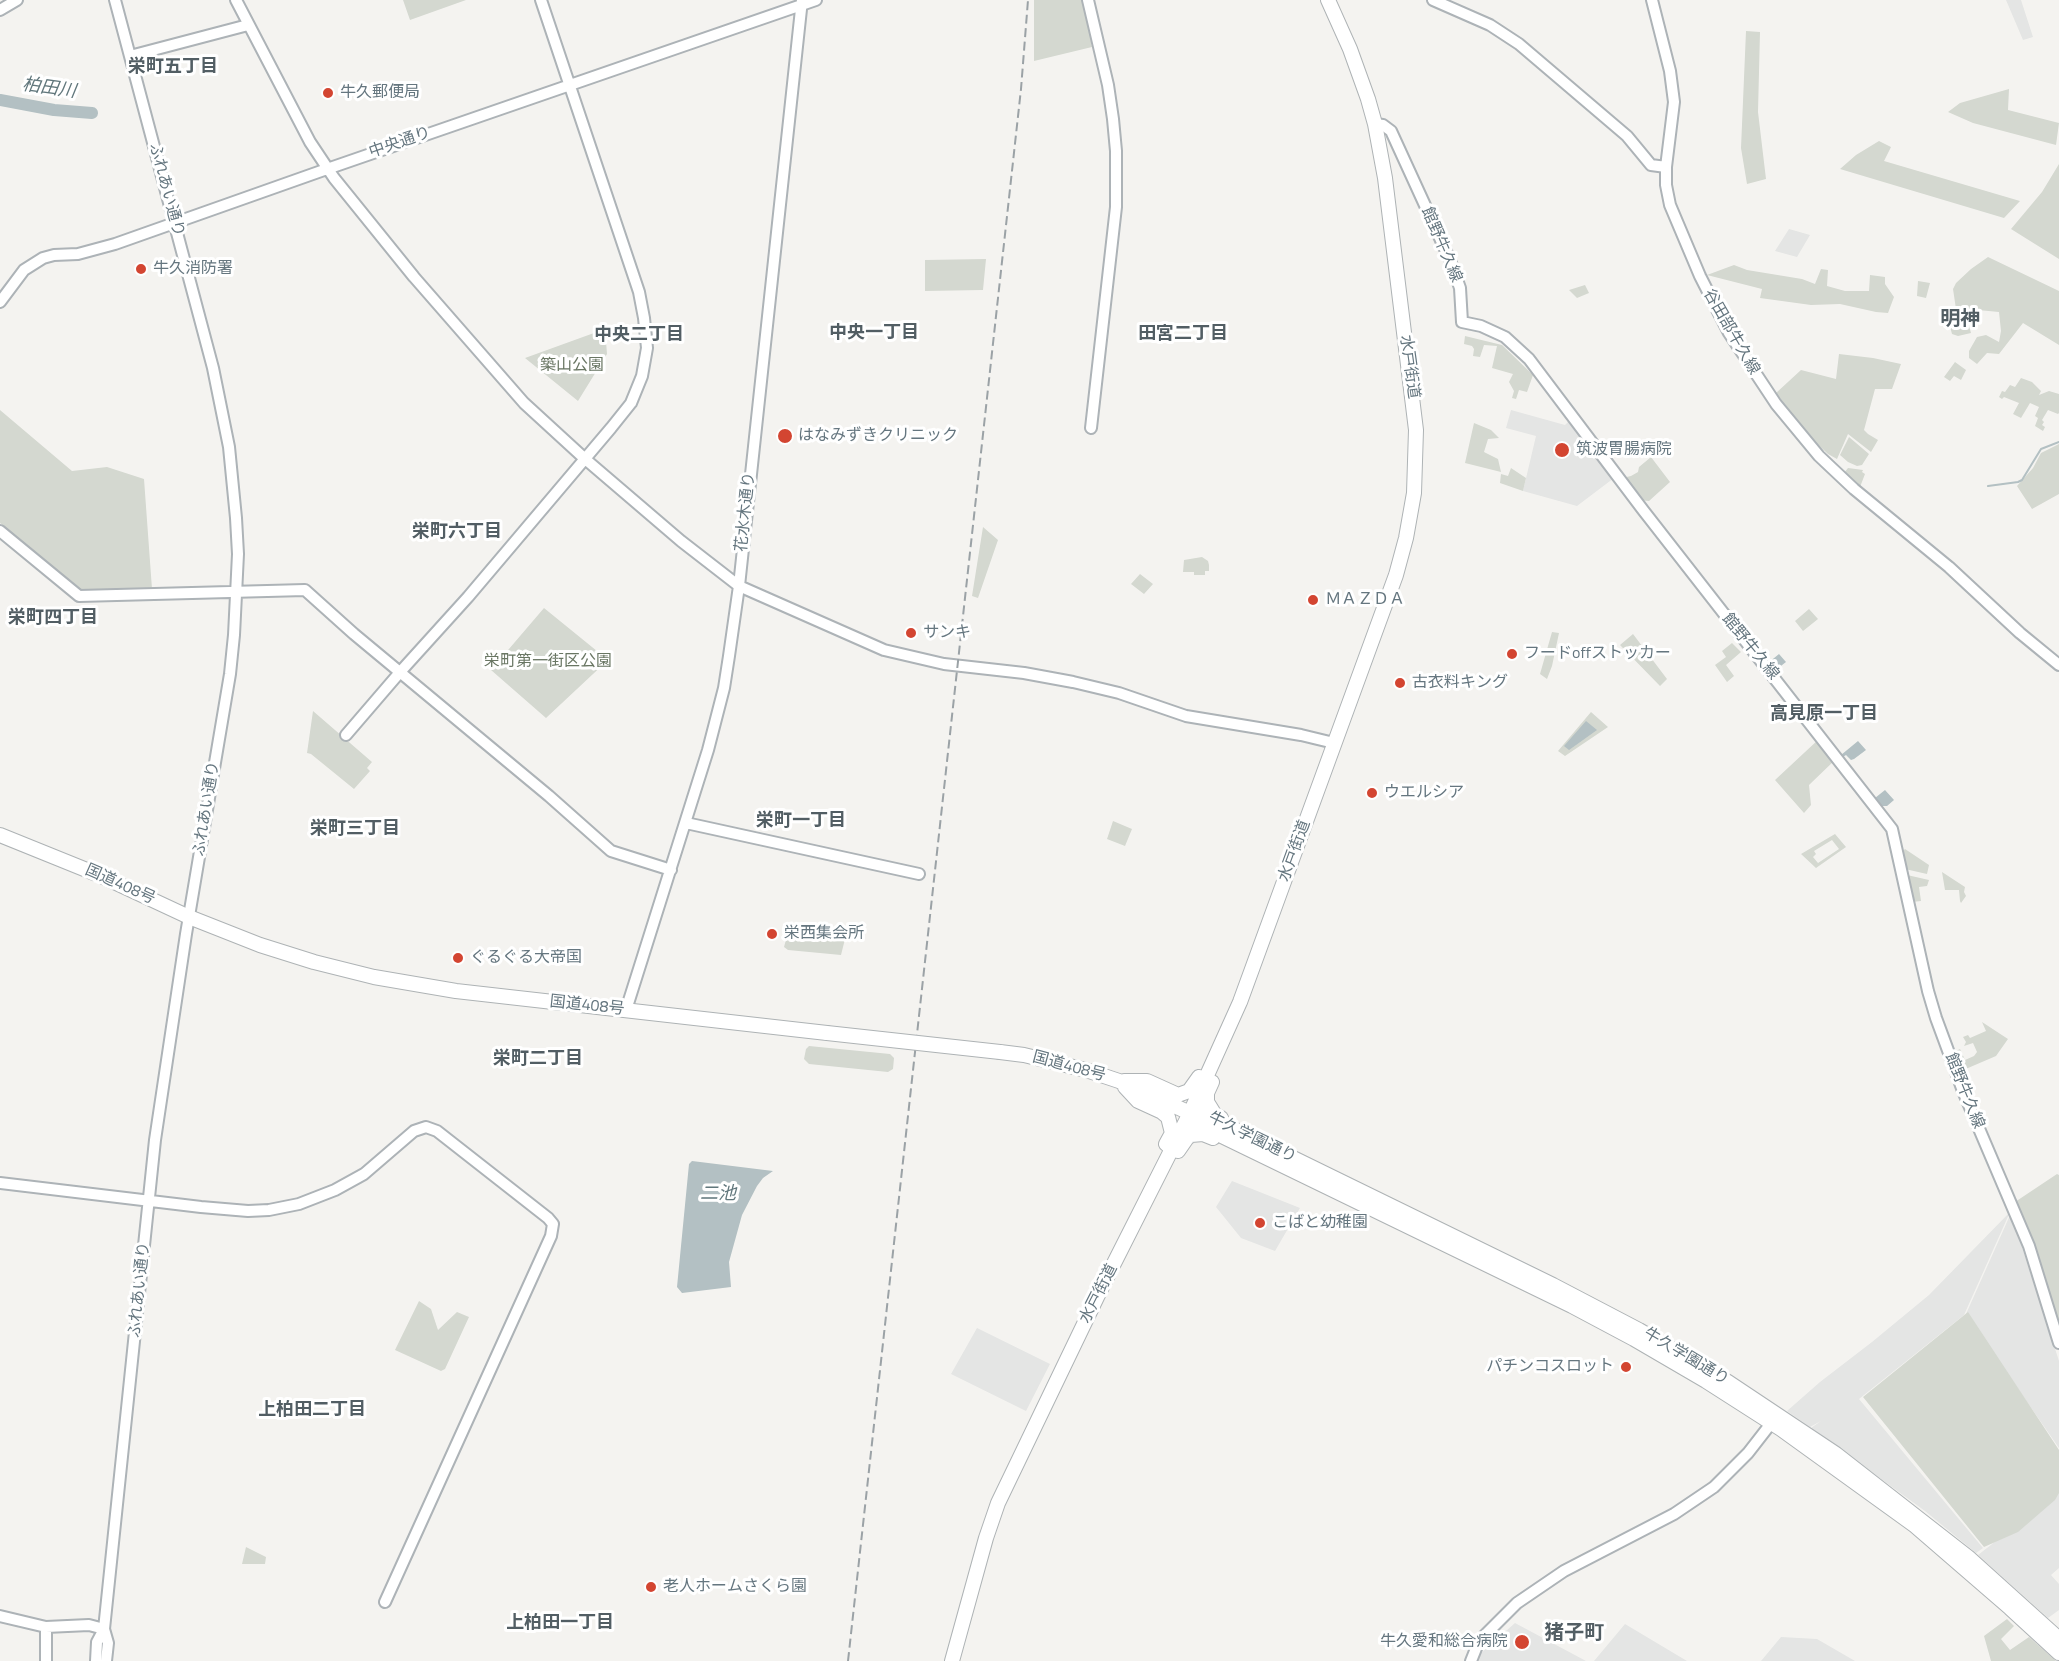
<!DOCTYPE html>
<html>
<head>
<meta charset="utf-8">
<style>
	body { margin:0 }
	canvas { display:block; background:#f4f3f0 }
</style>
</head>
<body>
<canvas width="2059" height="1661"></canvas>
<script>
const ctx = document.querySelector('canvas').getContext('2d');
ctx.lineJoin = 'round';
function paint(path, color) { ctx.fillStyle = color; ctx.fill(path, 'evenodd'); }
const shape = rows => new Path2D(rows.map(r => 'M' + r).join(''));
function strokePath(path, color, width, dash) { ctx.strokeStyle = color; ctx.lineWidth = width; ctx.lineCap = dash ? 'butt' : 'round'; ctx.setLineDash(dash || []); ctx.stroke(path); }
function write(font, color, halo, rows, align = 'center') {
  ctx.font = font + ' "Titillium Web","Noto Sans JP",sans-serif'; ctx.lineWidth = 6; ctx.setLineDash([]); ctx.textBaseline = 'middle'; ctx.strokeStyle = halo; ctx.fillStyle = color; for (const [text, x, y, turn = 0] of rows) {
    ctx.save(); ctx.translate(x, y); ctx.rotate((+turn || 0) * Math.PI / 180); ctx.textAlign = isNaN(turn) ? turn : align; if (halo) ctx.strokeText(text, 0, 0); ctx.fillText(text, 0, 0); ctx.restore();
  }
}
const built = shape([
	[2006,0,2021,0,2033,37,2023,40],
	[1789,229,1810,235,1797,257,1775,251],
	[1511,410,1565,425,1569,421,1614,478,1577,506,1523,491,1536,436,1506,428],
	[1232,1181,1300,1208,1275,1251,1241,1238,1216,1207],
	[2010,1212,1964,1315,1859,1399,1983,1548,1976,1553,1925,1511,1811,1428,1821,1421,1810,1427,1787,1411,1820,1382,1872,1342,1929,1295],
	[2011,1213,2059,1361,2059,1448,1966,1314],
	[977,1328,1050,1364,1026,1411,951,1374],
	[2059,1492,2059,1568,2051,1575,2059,1584,2059,1610,2048,1618,1978,1555],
	[1515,1623,1586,1661,1472,1661],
	[1625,1624,1687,1661,1594,1661],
	[1781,1637,1817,1639,1855,1661,1761,1661]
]);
const green = shape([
	[403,0,466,0,410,20],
	[1034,0,1084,0,1092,47,1034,61],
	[1746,31,1760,32,1758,112,1766,179,1747,184,1741,148],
	[2009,89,2008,110,2059,123,2056,145,1973,123,1948,112,1960,103],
	[1879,141,1891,147,1884,161,2020,201,2004,218,1840,169,1856,155],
	[2059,164,2059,259,2011,229,2042,192],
	[1988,257,2059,291,2059,345,2023,323,1999,354,1987,353,1977,364,1969,358,1969,351,1977,337,1986,335,1999,342,2001,331,1999,312,1978,310,1968,322,1971,333,1958,336,1952,334,1947,315,1956,309,1953,289,1956,283,1971,269],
	[986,259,983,290,925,291,925,260],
	[1734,265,1747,270,1802,279,1815,284,1821,269,1828,270,1827,286,1845,291,1869,291,1870,275,1885,277,1885,284,1894,297,1888,313,1876,312,1840,304,1811,305,1760,298,1762,289,1707,275],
	[1918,281,1930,283,1926,298,1917,296],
	[1585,285,1589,293,1577,298,1569,290],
	[605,329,607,354,578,401,525,358],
	[1465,336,1502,345,1533,375,1527,392,1519,390,1516,399,1512,398,1514,391,1509,382,1513,374,1492,368,1497,346,1484,345,1480,357,1473,356,1474,349,1472,346,1464,344],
	[1839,354,1873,358,1901,364,1892,389,1875,389,1864,430,1868,434,1878,440,1871,452,1848,434,1837,459,1828,454,1811,438,1776,393,1801,370,1836,379],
	[1955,362,1966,370,1961,380,1954,376,1950,381,1944,377],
	[2021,378,2032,382,2041,391,2039,395,2049,391,2059,394,2059,413,2058,414,2048,410,2042,420,2044,422,2042,425,2045,427,2043,431,2035,426,2038,418,2035,416,2039,407,2030,403,2021,418,2013,414,2019,403,2004,397,2002,399,1999,397,2002,391,2005,392,2010,385,2015,387],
	[0,410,72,471,107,467,144,479,152,589,81,590,58,571,53,570,46,561,0,523],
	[1474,423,1491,430,1499,438,1488,439,1484,452,1498,459,1501,472,1465,463],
	[1849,437,1869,454,1862,465,1857,466,1848,462,1840,455],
	[2059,444,2059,494,2032,509,2017,486,2033,468,2041,453],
	[1651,457,1670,482,1649,501,1638,500,1622,478,1631,476,1638,472,1639,467],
	[1511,468,1526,478,1523,491,1500,483,1501,474,1508,476],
	[1848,468,1863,470,1862,472,1865,474,1860,487,1844,473],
	[983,527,998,540,978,598,972,596],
	[1202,557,1208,561,1209,565,1209,571,1205,571,1205,575,1194,575,1194,572,1183,572,1184,560],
	[1140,574,1153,584,1144,594,1131,584],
	[544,608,608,660,546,718,491,670],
	[1809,609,1818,619,1803,631,1795,621],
	[1552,632,1559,633,1552,666,1547,679,1540,674],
	[1633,634,1667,679,1660,686,1620,645],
	[1732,643,1741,652,1726,665,1734,676,1727,682,1715,665,1726,657,1722,651],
	[313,711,372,762,367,768,370,771,354,789,311,754,307,753],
	[1591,712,1608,727,1565,756,1558,751],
	[1819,739,1835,760,1809,785,1811,805,1804,813,1775,780],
	[1113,821,1132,829,1125,846,1107,839],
	[1835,834,1846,847,1816,868,1801,854],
	[1832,840,1839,849,1818,863,1813,857,1816,854,1814,851],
	[1905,849,1929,865,1927,874,1905,869,1902,852],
	[1942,872,1965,887,1964,892,1966,896,1961,903,1960,901,1959,890,1945,890],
	[1907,875,1929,880,1927,886,1919,887,1921,901,1912,902],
	[793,923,841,933,845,939,841,955,788,950,784,947,790,925],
	[1982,1022,2008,1039,1996,1056,1961,1071,1952,1053,1960,1049,1965,1060,1974,1056,1977,1052,1973,1043,1964,1046,1966,1042,1963,1037,1968,1035,1970,1038,1986,1031],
	[809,1046,890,1054,894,1058,893,1069,888,1072,809,1064,804,1059,806,1049],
	[2057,1174,2059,1175,2059,1323,2034,1247,2015,1202],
	[419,1301,431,1309,438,1330,457,1312,469,1317,445,1369,441,1371,395,1350],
	[1968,1312,2059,1450,2059,1493,2055,1500,2018,1532,1984,1547,1863,1397],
	[246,1547,266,1557,265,1564,242,1564],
	[2007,1619,2014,1626,2001,1639,2010,1650,2029,1637,2056,1661,1991,1661,1984,1636]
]);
const water = shape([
	[1779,654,1786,662,1777,669,1772,668,1768,663],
	[1586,721,1597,730,1569,750,1564,746],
	[1858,741,1866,750,1854,759,1851,760,1846,755,1843,757,1841,755],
	[1885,790,1894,800,1887,806,1882,806,1875,798],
	[692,1161,773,1171,763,1178,757,1186,742,1215,729,1262,731,1287,682,1293,677,1287,689,1164]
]);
const stream = shape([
	[1988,486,2018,482,2022,480,2041,449,2059,442]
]);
const river = shape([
	[0,100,54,110,92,113]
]);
const secondary = shape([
	[236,0,310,142,334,178,414,277,524,403,584,458,681,541,739,586,884,650,944,664,1024,673,1073,682,1119,693,1186,716,1301,735,1334,743],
	[1088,0,1108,85,1113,119,1116,151,1116,207,1091,428],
	[1433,0,1490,25,1519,44,1627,136,1651,165,1666,167],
	[1652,0,1670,71,1674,102,1666,167,1666,185,1670,205,1700,276,1729,333,1776,404,1819,456,1854,489,1949,567,2020,633,2059,665],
	[0,10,17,0],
	[130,56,248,25],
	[1375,124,1383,125,1391,131,1450,260,1460,288,1462,322,1481,326,1505,337,1529,359,1643,510,1892,829,1928,991,1936,1018,1963,1091,2029,1246,2059,1343],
	[0,302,24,270,43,258,54,255,78,254,115,244,327,169,816,0],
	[0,531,79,596,305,590,354,634,549,796,611,851,671,870],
	[346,735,401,671,468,597,611,428,631,403,642,376,647,348,644,318,639,292,541,0],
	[686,823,919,874],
	[626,1010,708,750,724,688,729,656,739,586,802,0],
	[0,1183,201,1207,248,1211,269,1210,299,1204,335,1190,364,1174,414,1131,426,1127,437,1131,548,1218,553,1224,551,1236,385,1602],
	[0,1616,46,1627,89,1625,104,1629],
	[46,1661,46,1627],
	[96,1661,97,1642,104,1629],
	[106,1661,108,1643,104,1629,155,1140,186,934,230,674,234,635,238,554,236,518,229,447,213,368,115,0],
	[1471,1661,1479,1641,1517,1603,1564,1571,1674,1514,1714,1487,1748,1453,1776,1417]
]);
const highway = shape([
	[0,835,99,875,189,917,260,945,314,962,374,977,456,991,827,1033],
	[1000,1052,1024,1055,1086,1070,1119,1081,1190,1113,1201,1113,1553,1285,1639,1330,1728,1382,1836,1454,1968,1557,2059,1639],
	[1124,1081,1147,1081,1178,1095,1189,1091,1199,1077],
	[1212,1082,1207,1093,1207,1102,1215,1115,1221,1118],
	[1125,1087,1138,1101,1162,1112,1168,1117,1172,1133,1166,1144],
	[1190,1113,1195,1123,1572,1306,1634,1339,1706,1381,1781,1429,1914,1525,2010,1608,2059,1653],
	[1178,1151,1187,1138,1191,1135,1203,1134,1213,1138],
	[952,1661,986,1538,998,1503,1098,1295,1190,1113,1240,1002,1396,575,1406,538,1414,493,1416,430,1385,178,1375,124,1368,99,1350,49,1328,0]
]);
const rail = shape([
	[848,1661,1021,89,1028,0]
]);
const highwayBridge = shape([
	[827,1033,1000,1052]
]);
const markers = [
	[328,93,6,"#d34531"],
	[141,269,6,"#d34531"],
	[785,436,8,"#d34531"],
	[1562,450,8,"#d34531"],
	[1313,600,6,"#d34531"],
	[911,633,6,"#d34531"],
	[1512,654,6,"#d34531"],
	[1400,683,6,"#d34531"],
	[1372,793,6,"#d34531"],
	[772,934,6,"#d34531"],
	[458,958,6,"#d34531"],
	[1260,1223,6,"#d34531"],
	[1626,1367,6,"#d34531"],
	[651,1587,6,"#d34531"],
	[1522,1642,8,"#d34531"]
];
const poiNames = [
	["牛久郵便局",340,93],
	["牛久消防署",153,269],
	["はなみずきクリニック",798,436],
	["筑波胃腸病院",1576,450],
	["ＭＡＺＤＡ",1325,600],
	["サンキ",923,633],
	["フードoffストッカー",1524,654],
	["古衣料キング",1412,683],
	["ウエルシア",1384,793],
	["栄西集会所",784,934],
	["ぐるぐる大帝国",470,958],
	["こばと幼稚園",1272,1223],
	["パチンコスロット",1614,1367,"right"],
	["老人ホームさくら園",663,1587],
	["牛久愛和総合病院",1508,1642,"right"]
];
const streetNames = [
	["中央通り",400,143,-19],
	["ふれあい通り",166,190,75],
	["館野牛久線",1441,245,67],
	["谷田部牛久線",1731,332,60],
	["水戸街道",1409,367,82],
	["花水木通り",746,512,-84],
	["館野牛久線",1750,647,51],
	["ふれあい通り",207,809,-81],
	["水戸街道",1295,851,-70],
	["国道408号",120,885,24],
	["国道408号",587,1006,6],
	["国道408号",1069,1067,15],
	["館野牛久線",1964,1091,68],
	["牛久学園通り",1252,1138,26],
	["ふれあい通り",140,1290,-84],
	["水戸街道",1099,1294,-63],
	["牛久学園通り",1686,1357,31]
];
const parkNames = [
	["築山公園",572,366],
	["栄町第一街区公園",548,662]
];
const neighbourhoodNames = [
	["栄町五丁目",173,68],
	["中央一丁目",874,334],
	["田宮二丁目",1183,335],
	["中央二丁目",639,336],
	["栄町六丁目",457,533],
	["栄町四丁目",53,619],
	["高見原一丁目",1824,715],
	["栄町一丁目",801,822],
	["栄町三丁目",355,830],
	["栄町二丁目",538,1060],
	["上柏田二丁目",312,1411],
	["上柏田一丁目",560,1624]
];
const waterNames = [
	["柏田川",49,89,8],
	["二池",718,1195]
];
const quarterNames = [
	["明神",1960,320],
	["猪子町",1574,1634]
];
paint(built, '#e4e5e4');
paint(green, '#d4d8d0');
paint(water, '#b3c0c3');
strokePath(stream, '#b3c0c3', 2);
strokePath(river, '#b3c0c3', 12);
strokePath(secondary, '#adb3b7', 14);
strokePath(highway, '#aeb3b5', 16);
strokePath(secondary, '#fff', 10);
strokePath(highway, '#fff', 14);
strokePath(rail, '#9ba2a6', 2, [9, 4.5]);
strokePath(highwayBridge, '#aeb3b5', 16, []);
strokePath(highwayBridge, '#fff', 14);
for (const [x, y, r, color] of markers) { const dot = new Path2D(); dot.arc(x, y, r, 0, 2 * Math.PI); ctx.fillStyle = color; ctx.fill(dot); strokePath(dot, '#fff', 2); }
write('16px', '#65767f', '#fff', poiNames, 'left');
write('16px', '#65767f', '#fff', streetNames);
write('16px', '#697663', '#fff', parkNames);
write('bold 18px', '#525e64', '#fff', neighbourhoodNames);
write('italic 18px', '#61777c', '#fff', waterNames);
write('bold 20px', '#525e64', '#fff', quarterNames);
</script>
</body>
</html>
